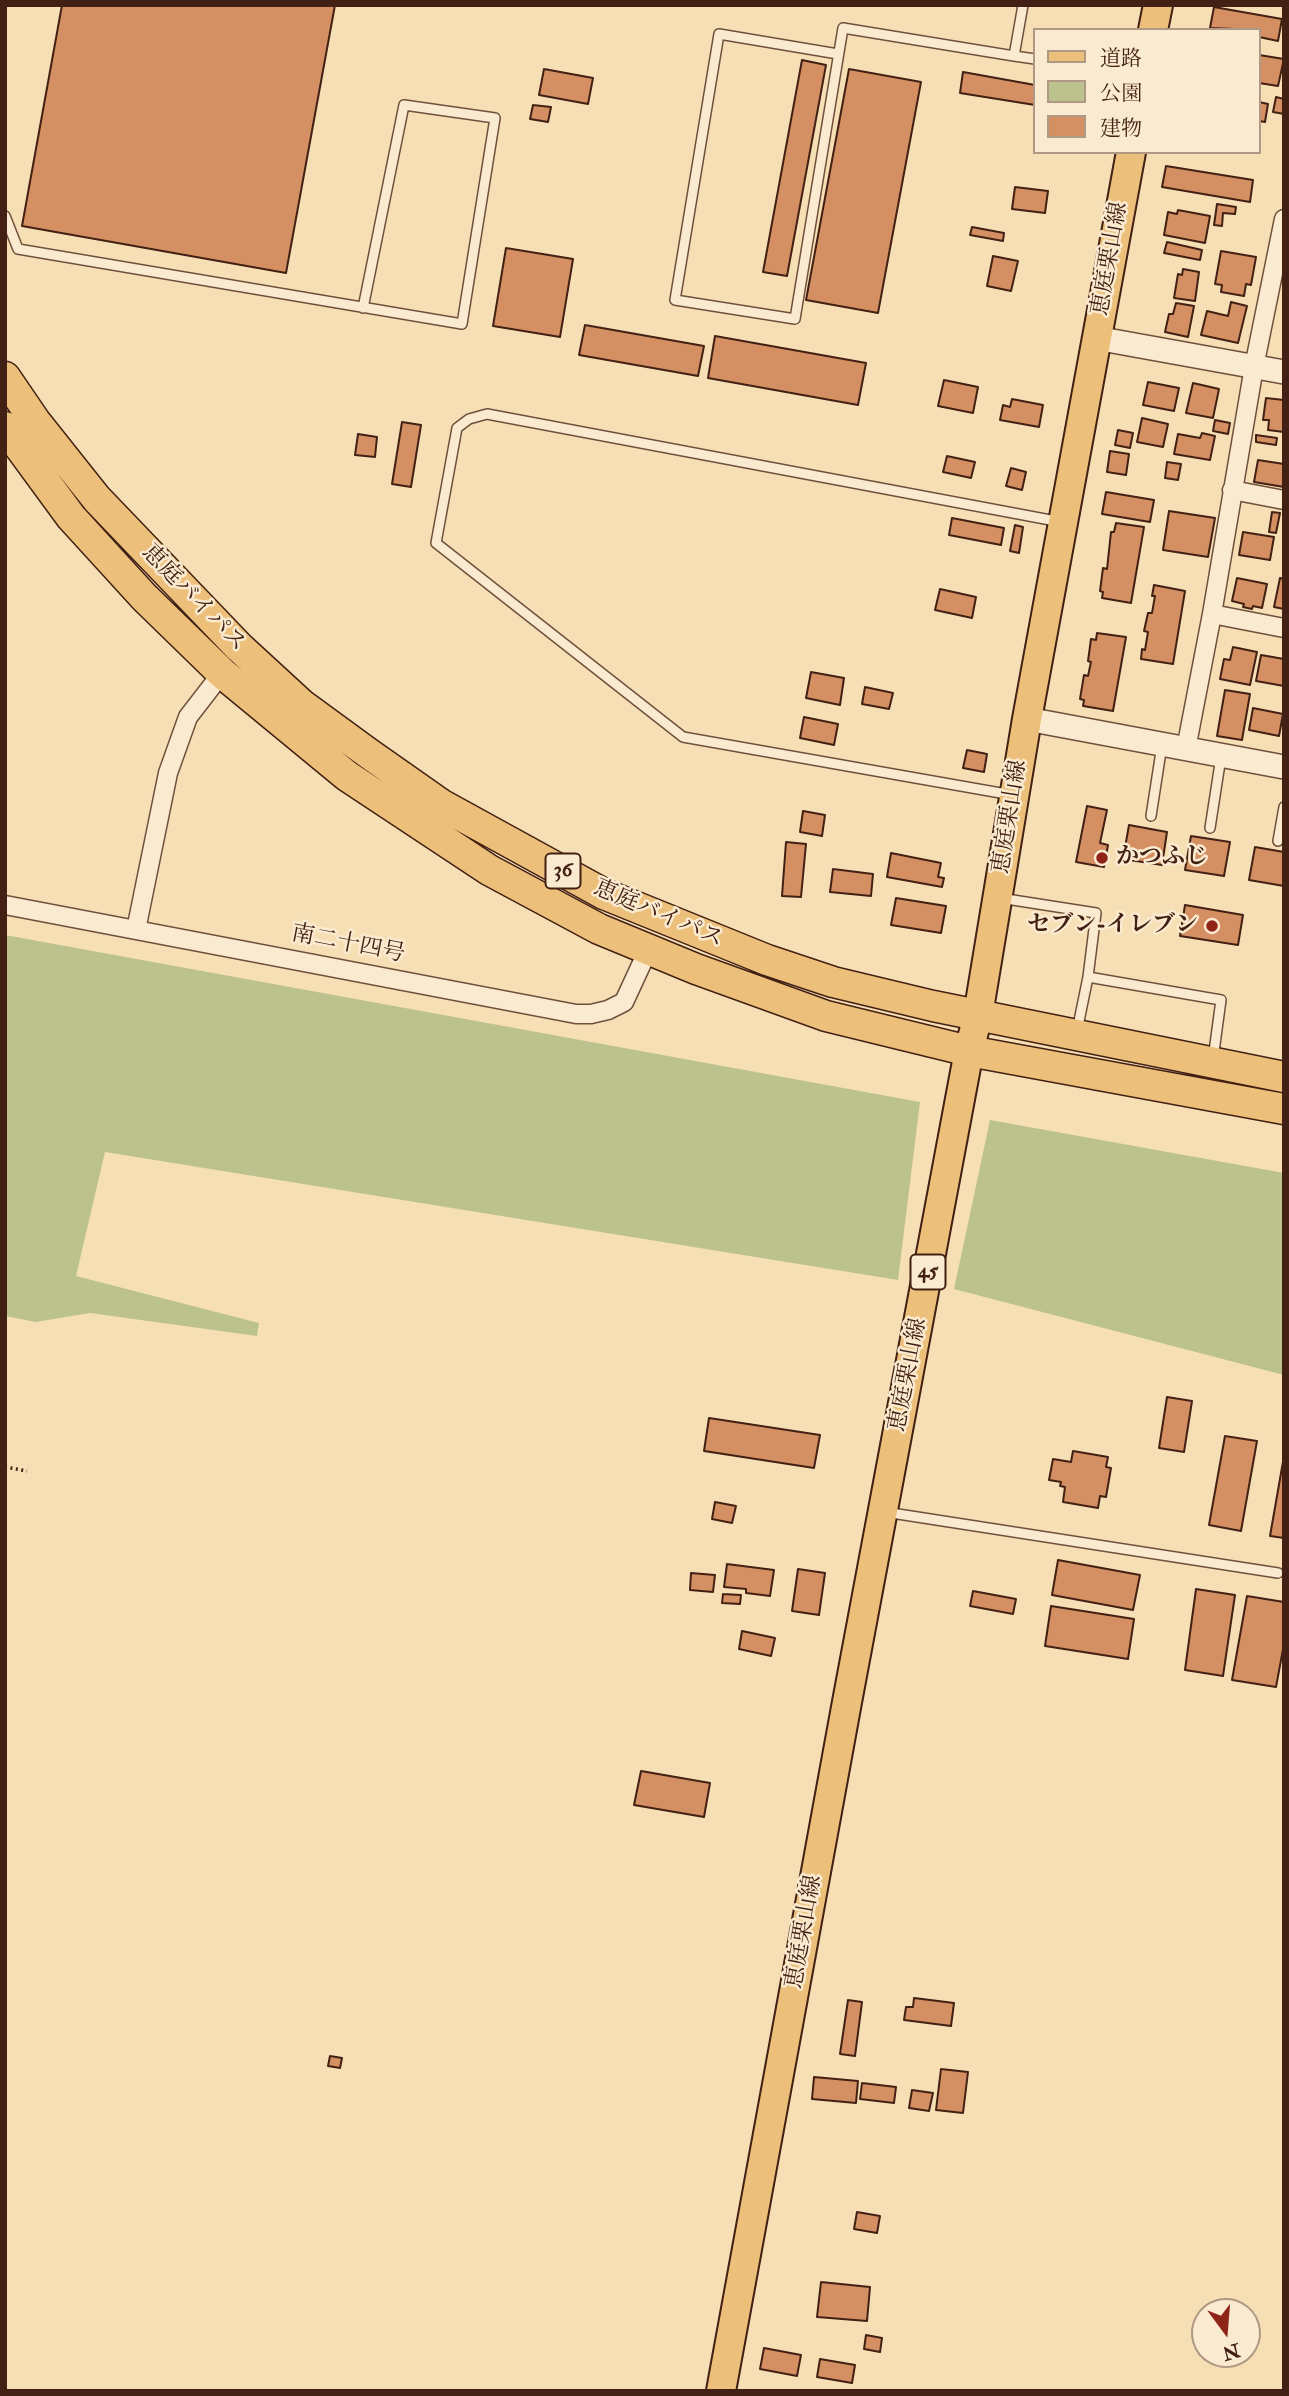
<!DOCTYPE html>
<html>
<head>
<meta charset="utf-8">
<style>
	body { margin:0 }
	#map { position:relative; width:1289px; height:2396px; overflow:hidden; background:#f7dfb5; font-family:"IM FELL Double Pica","Noto Serif JP",serif }
	canvas { display:block }
	.frame { position:absolute; inset:0; border:7px solid #422013; pointer-events:none }
	.legend { position:absolute; left:1033px; top:28px; width:228px; height:126px; box-sizing:border-box; background:#faeacf; border:2px solid #b09984; margin:0; padding:9px 12px; list-style:none; font-size:21px; color:#422013 }
	.legend li { display:flex; align-items:center; gap:14px; height:35px }
	.legend b { width:35px; border:2px solid #b09984 }
	.north { position:absolute; left:1191px; top:2298px; width:70px; height:70px; box-sizing:border-box; background:#faeacf; border:2px solid #b09984; border-radius:50%; rotate:164deg; font-size:19px; font-weight:700; line-height:28px; text-align:center; color:#422013 }
	.north::after { content:''; display:block; margin:auto; width:24px; height:32px; background:#8f2418; clip-path:polygon(50% 0,100% 100%,50% 72%,0 100%) }
</style>
</head>
<body>
<div id="map">
<canvas width="1289" height="2396"></canvas>
<div class="frame"></div>
<ul class="legend">
<li><b style="height:9px;background:#ecc07a"></b>道路</li>
<li><b style="height:19px;background:#bcc28e"></b>公園</li>
<li><b style="height:19px;background:#d48f62"></b>建物</li>
</ul>
<div class="north">N</div>
</div>
<script>
const ctx = document.querySelector('canvas').getContext('2d');
ctx.lineJoin = 'round';
function paint(path, color) { ctx.fillStyle = color; ctx.fill(path, 'evenodd'); }
const shape = rows => new Path2D(rows.map(r => 'M' + r).join(''));
function strokePath(path, color, width, dash) { ctx.strokeStyle = color; ctx.lineWidth = width; ctx.lineCap = dash ? 'butt' : 'round'; ctx.setLineDash(dash || []); ctx.stroke(path); }
function write(font, color, halo, rows, align = 'center') {
  ctx.font = font + ' "IM FELL Double Pica","Noto Serif JP",serif'; ctx.lineWidth = 5; ctx.setLineDash([]); ctx.textBaseline = 'middle'; ctx.strokeStyle = halo; ctx.fillStyle = color; for (const [text, x, y, turn = 0] of rows) {
    ctx.save(); ctx.translate(x, y); ctx.rotate((+turn || 0) * Math.PI / 180); ctx.textAlign = isNaN(turn) ? turn : align; if (halo) ctx.strokeText(text, 0, 0); ctx.fillText(text, 0, 0); ctx.restore();
  }
}
const green = shape([
	[5,935,920,1102,898,1280,105,1152,76,1276,259,1323,257,1336,90,1313,36,1322,5,1316],
	[990,1120,1284,1173,1284,1375,954,1289]
]);
const building = shape([
	[62,5,335,5,286,273,22,226,62,5],
	[1214,7,1282,19,1278,41,1259,37,1259,30,1210,28,1214,7],
	[1259,55,1284,59,1278,86,1259,83,1259,55],
	[802,60,826,65,787,276,763,272,802,60],
	[544,69,593,78,588,104,539,95,544,69],
	[849,69,921,82,878,313,806,300,849,69],
	[963,72,1035,85,1035,105,960,93,963,72],
	[1276,97,1284,99,1284,114,1273,112,1276,97],
	[1259,102,1268,104,1265,122,1259,121,1259,102],
	[533,105,551,107,548,122,530,119,533,105],
	[1166,166,1253,180,1250,202,1162,187,1166,166],
	[1015,187,1048,191,1045,213,1012,209,1015,187],
	[1217,204,1236,207,1235,214,1223,213,1222,226,1214,225,1217,204],
	[1178,210,1210,216,1205,243,1164,235,1168,212,1177,214,1178,210],
	[972,227,1004,233,1003,241,970,235,972,227],
	[1167,242,1202,250,1200,260,1164,253,1167,242],
	[506,248,573,259,560,337,493,326,506,248],
	[1221,251,1256,257,1251,285,1246,284,1244,296,1221,292,1222,285,1215,284,1221,251],
	[993,256,1018,261,1011,291,987,286,993,256],
	[1183,269,1199,272,1195,301,1174,298,1178,274,1182,275,1183,269],
	[1231,302,1247,306,1238,343,1201,335,1207,311,1228,316,1231,302],
	[1176,303,1194,306,1188,337,1165,332,1169,314,1173,314,1176,303],
	[585,325,704,346,698,376,579,355,585,325],
	[715,336,866,363,858,405,708,378,715,336],
	[944,380,978,387,973,413,938,406,944,380],
	[1148,382,1179,388,1174,411,1143,405,1148,382],
	[1193,383,1219,389,1213,418,1186,413,1193,383],
	[1266,398,1284,400,1284,432,1268,430,1269,420,1263,420,1266,398],
	[1012,399,1043,405,1039,427,1000,420,1003,405,1010,407,1012,399],
	[1142,418,1168,424,1163,447,1137,442,1142,418],
	[1215,420,1230,423,1228,434,1213,431,1215,420],
	[402,422,421,425,411,487,392,484,402,422],
	[1118,430,1133,433,1130,448,1115,445,1118,430],
	[1202,433,1215,436,1210,460,1174,454,1178,434,1200,438,1202,433],
	[358,434,377,437,375,457,355,455,358,434],
	[1256,435,1277,438,1276,445,1256,442,1256,435],
	[1110,451,1129,454,1126,475,1107,472,1110,451],
	[947,456,975,462,971,478,943,472,947,456],
	[1258,460,1284,464,1284,487,1254,482,1258,460],
	[1167,462,1181,464,1178,480,1165,478,1167,462],
	[1011,468,1026,472,1022,490,1006,486,1011,468],
	[1106,492,1154,500,1150,522,1102,514,1106,492],
	[1169,511,1215,518,1208,557,1163,550,1169,511],
	[1272,512,1280,513,1276,533,1269,532,1272,512],
	[952,518,1004,528,1001,545,949,535,952,518],
	[1116,523,1144,527,1131,603,1102,598,1103,592,1100,591,1103,568,1107,569,1111,532,1114,532,1116,523],
	[1015,525,1023,527,1019,553,1010,551,1015,525],
	[1243,532,1274,537,1270,560,1239,555,1243,532],
	[1237,578,1267,584,1262,608,1253,606,1252,609,1243,607,1244,604,1232,601,1237,578],
	[1280,578,1284,579,1284,609,1274,607,1280,578],
	[1154,585,1185,591,1173,664,1141,659,1142,649,1145,650,1148,632,1144,631,1148,613,1152,613,1155,596,1152,596,1154,585],
	[940,589,976,597,972,618,935,610,940,589],
	[1097,633,1126,637,1113,711,1083,706,1084,700,1080,699,1084,675,1088,676,1091,662,1088,661,1091,639,1096,640,1097,633],
	[1233,647,1257,652,1250,685,1220,679,1224,659,1230,660,1233,647],
	[1261,655,1284,659,1284,686,1256,681,1261,655],
	[811,672,844,678,840,705,806,698,811,672],
	[865,687,893,693,889,709,862,704,865,687],
	[1225,690,1250,694,1242,740,1217,736,1225,690],
	[1253,708,1283,714,1279,736,1249,730,1253,708],
	[804,717,838,724,834,745,800,738,804,717],
	[967,750,987,754,984,772,963,768,967,750],
	[1087,806,1107,810,1100,843,1108,845,1104,867,1076,862,1087,806],
	[803,811,825,815,822,836,800,832,803,811],
	[1129,825,1167,832,1162,865,1123,859,1129,825],
	[1191,836,1230,842,1224,876,1185,870,1191,836],
	[786,842,806,844,801,897,782,896,786,842],
	[1255,847,1284,852,1284,886,1249,880,1255,847],
	[891,853,941,863,938,877,944,878,942,887,887,877,891,853],
	[833,869,873,874,871,896,830,892,833,869],
	[896,898,946,906,941,933,891,925,896,898],
	[1185,905,1243,915,1238,945,1180,936,1185,905],
	[1167,1397,1192,1401,1184,1452,1159,1448,1167,1397],
	[709,1418,820,1435,814,1468,704,1451,709,1418],
	[1225,1436,1257,1441,1241,1531,1209,1525,1225,1436],
	[1073,1451,1108,1457,1106,1467,1111,1468,1106,1497,1100,1496,1098,1508,1063,1502,1065,1487,1060,1486,1061,1482,1049,1480,1053,1459,1071,1462,1073,1451],
	[1284,1456,1284,1538,1270,1536,1284,1456],
	[715,1502,736,1506,732,1523,712,1519,715,1502],
	[1058,1560,1140,1575,1133,1610,1052,1595,1058,1560],
	[727,1564,774,1570,770,1596,746,1593,746,1589,724,1587,727,1564],
	[798,1569,825,1573,819,1615,792,1611,798,1569],
	[691,1573,715,1575,713,1592,690,1590,691,1573],
	[1196,1589,1235,1595,1223,1676,1185,1670,1196,1589],
	[973,1591,1016,1599,1013,1614,970,1606,973,1591],
	[723,1594,741,1595,740,1604,722,1603,723,1594],
	[1247,1596,1284,1602,1284,1644,1276,1687,1232,1680,1247,1596],
	[1051,1606,1134,1619,1128,1659,1045,1646,1051,1606],
	[742,1631,775,1638,771,1656,739,1649,742,1631],
	[641,1771,710,1783,704,1817,634,1805,641,1771],
	[914,1998,954,2003,951,2026,904,2020,906,2007,913,2007,914,1998],
	[848,2000,862,2002,855,2056,840,2054,848,2000],
	[330,2056,342,2058,340,2068,328,2066,330,2056],
	[941,2069,968,2072,963,2113,936,2110,941,2069],
	[814,2077,858,2081,856,2103,812,2099,814,2077],
	[862,2083,896,2087,894,2103,860,2099,862,2083],
	[912,2090,933,2093,929,2111,909,2108,912,2090],
	[857,2212,880,2216,877,2233,854,2229,857,2212],
	[821,2282,870,2287,867,2321,817,2317,821,2282],
	[866,2335,882,2338,880,2352,864,2349,866,2335],
	[764,2348,801,2355,797,2376,760,2369,764,2348],
	[820,2359,855,2365,852,2383,817,2377,820,2359]
]);
const path = shape([
	[5,1467,27,1471]
]);
const service = shape([
	[1023,5,1014,56,1035,59],
	[838,54,719,34,675,300,795,319,843,28,1014,56],
	[5,216,18,249,462,324,495,118,404,105,363,308],
	[1012,795,683,737,436,543,457,428,469,419,487,414,1061,522],
	[1151,816,1162,745],
	[1210,828,1221,757],
	[1278,841,1284,807],
	[1000,898,1096,913,1088,977],
	[1077,1031,1088,977,1221,1000,1213,1059],
	[885,1512,1278,1573]
]);
const minor = shape([
	[1232,490,1284,500],
	[1212,614,1284,628],
	[1186,749,1212,614,1254,367,1284,219],
	[5,905,576,1014,591,1014,608,1010,624,1002,648,950],
	[136,930,168,773,188,717,222,673]
]);
const tertiary = shape([
	[1096,338,1284,372],
	[1027,719,1284,767]
]);
const primary = shape([
	[1153,30,1158,5],
	[721,2391,847,1702,969,1051,978,1015,1027,719,1131,152]
]);
const trunk = shape([
	[5,377,35,421,97,499,239,647,301,704,368,753,442,805,513,844,604,894,767,960,833,982,933,1006,1284,1077],
	[5,427,71,517,144,597,222,673,347,776,489,870,599,929,696,969,826,1016,969,1051,1284,1109]
]);
const markers = [
	[1102,858,7,"#8f2418"],
	[1212,926,7,"#8f2418"]
];
const shields = [
	[563,871,35],
	[928,1272,35]
];
const shieldNames = [
	["36",563,871],
	["45",928,1272]
];
const streetNames = [
	["恵庭栗山線",1111,259,-80],
	["恵庭バイパス",193,599,46],
	["恵庭栗山線",1011,817,-81],
	["恵庭バイパス",658,915,23],
	["南二十四号",348,945,11],
	["恵庭栗山線",909,1375,-79],
	["恵庭栗山線",805,1932,-80]
];
const poiNames = [
	["かつふじ",1116,858],
	["セブン-イレブン",1198,926,"right"]
];
paint(green, '#bcc28e');
paint(building, '#d48f62');
strokePath(building, '#422013', 2);
strokePath(service, '#6f503c', 12);
strokePath(minor, '#6f503c', 21);
strokePath(tertiary, '#6f503c', 26);
strokePath(primary, '#422013', 32);
strokePath(trunk, '#422013', 33);
strokePath(path, '#422013', 3.5, [2, 3.5]);
strokePath(service, '#faeacf', 9);
strokePath(minor, '#faeacf', 18);
strokePath(tertiary, '#faeacf', 23);
strokePath(primary, '#ecc07a', 28);
strokePath(trunk, '#ecc07a', 30);
for (const [x, y, r, color] of markers) { const dot = new Path2D(); dot.arc(x, y, r, 0, 2 * Math.PI); ctx.fillStyle = color; ctx.fill(dot); strokePath(dot, '#faeacf', 2.5); }
for (const [x, y, w] of shields) { const box = new Path2D(); box.roundRect(x - w / 2, y - 17.5, w, 35, 5); ctx.fillStyle = '#faeacf'; ctx.fill(box); strokePath(box, '#422013', 2); }
write('bold 21px', '#422013', null, shieldNames);
write('23px', '#422013', '#faeacf', streetNames);
write('bold 23px', '#422013', '#faeacf', poiNames, 'left');
</script>
</body>
</html>
